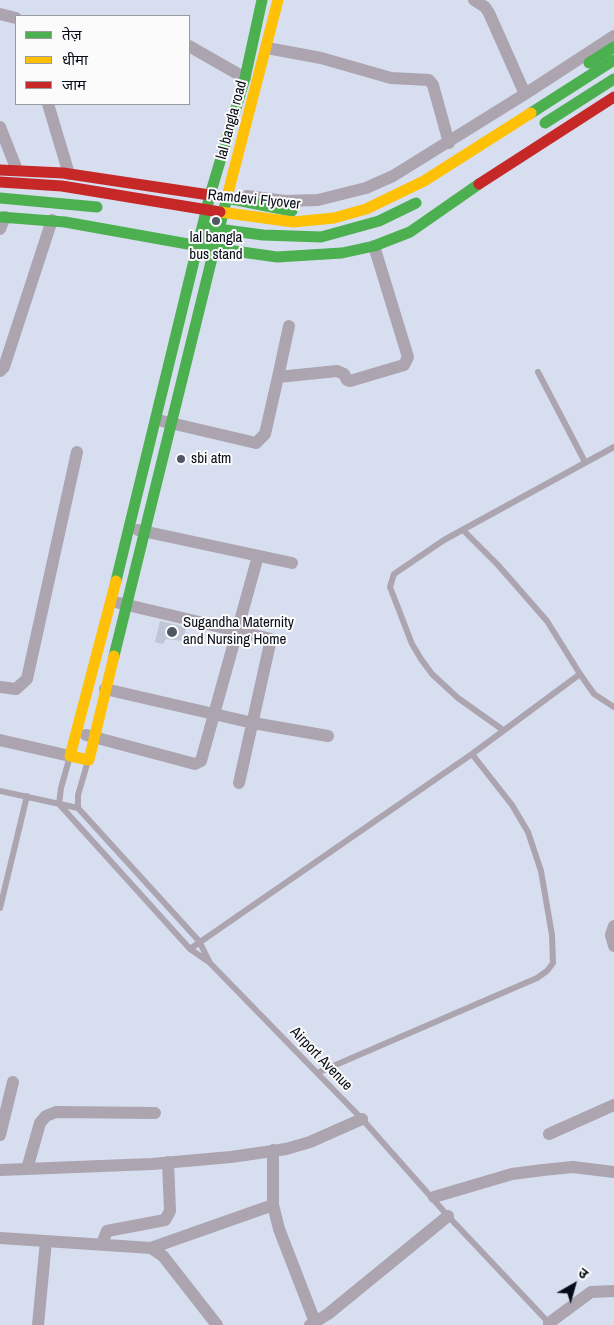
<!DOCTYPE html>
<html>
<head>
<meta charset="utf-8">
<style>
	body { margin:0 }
	#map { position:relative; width:614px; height:1325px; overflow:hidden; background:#d6def0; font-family:"Archivo Narrow","Noto Sans Devanagari",sans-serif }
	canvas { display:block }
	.legend { position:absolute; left:15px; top:15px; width:175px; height:90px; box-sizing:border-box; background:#fbfbfb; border:1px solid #999ba1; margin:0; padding:6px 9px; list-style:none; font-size:15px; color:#070c19 }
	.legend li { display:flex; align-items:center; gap:10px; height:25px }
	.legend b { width:25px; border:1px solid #999ba1 }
	.north { position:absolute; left:549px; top:1260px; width:50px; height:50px; -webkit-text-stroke:4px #fbfbfb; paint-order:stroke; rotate:38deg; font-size:14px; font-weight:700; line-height:20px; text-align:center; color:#070c19 }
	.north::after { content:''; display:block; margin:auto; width:18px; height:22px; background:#070c19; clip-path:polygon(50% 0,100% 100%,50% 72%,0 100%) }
</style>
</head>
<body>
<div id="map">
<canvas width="614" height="1325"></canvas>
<ul class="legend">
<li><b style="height:6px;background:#4caf50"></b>तेज़</li>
<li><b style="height:6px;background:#ffc107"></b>धीमा</li>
<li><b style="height:6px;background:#c62828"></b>जाम</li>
</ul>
<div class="north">उ</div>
</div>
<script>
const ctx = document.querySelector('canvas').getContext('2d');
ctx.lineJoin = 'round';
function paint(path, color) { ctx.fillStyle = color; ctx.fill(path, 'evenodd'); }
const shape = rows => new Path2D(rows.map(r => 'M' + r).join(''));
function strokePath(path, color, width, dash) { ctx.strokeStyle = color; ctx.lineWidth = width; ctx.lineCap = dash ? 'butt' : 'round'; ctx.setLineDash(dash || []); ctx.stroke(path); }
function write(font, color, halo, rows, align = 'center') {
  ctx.font = font + ' "Archivo Narrow",sans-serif'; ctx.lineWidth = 4; ctx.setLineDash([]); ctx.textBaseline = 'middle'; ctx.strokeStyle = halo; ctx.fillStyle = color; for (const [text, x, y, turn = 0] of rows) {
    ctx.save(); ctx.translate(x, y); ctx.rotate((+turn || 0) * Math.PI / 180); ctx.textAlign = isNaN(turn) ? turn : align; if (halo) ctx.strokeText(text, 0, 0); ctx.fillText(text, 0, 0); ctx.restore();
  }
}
const building = shape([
	[160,621,186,627,183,641,166,639,163,644,155,642]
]);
const lane = shape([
	[538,372,585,462],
	[463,530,498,565,547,621,580,674],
	[503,730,458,698,432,674,421,659,412,644,390,587,394,574,444,540,614,447],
	[70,756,61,788,59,804,190,949,209,962],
	[0,791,78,808],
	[78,808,199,941,210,963,362,1119,448,1216,550,1324],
	[78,808,78,795,88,761],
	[0,908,27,796],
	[190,949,472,754,580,674,594,694,614,707],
	[317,1073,537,978,547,971,553,963,552,935,541,871,528,832,512,805,472,754]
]);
const street = shape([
	[0,14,16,18],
	[189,46,245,78],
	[267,48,321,58,391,78,429,80,433,85,449,143],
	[525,94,614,36],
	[48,104,69,174],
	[0,127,17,170],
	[247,196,285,201,318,200,366,188,393,176,525,94,489,13,485,7,474,0],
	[0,229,5,217],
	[0,371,4,367,52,220],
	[278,377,289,326],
	[162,421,256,443,265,434,278,377,337,371,344,374,347,380,350,381,404,365,408,357,374,246],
	[138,530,292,563],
	[119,603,271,639,239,783],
	[0,687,16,689,27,679,77,452],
	[105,689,253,723,328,736],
	[86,735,195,764,201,761,258,556],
	[0,740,70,756],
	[614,926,611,935,614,946],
	[549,1134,614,1105],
	[0,1135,13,1082],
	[273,1150,273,1205,279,1229,315,1322],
	[27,1169,40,1123,46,1116,56,1112,155,1113],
	[0,1170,152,1164,231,1157,286,1149,310,1142,362,1119],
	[434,1197,512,1174,543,1170,573,1167,614,1172],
	[0,1238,151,1248,163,1256,217,1325],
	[102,1244,107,1231,165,1220,170,1211,168,1162],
	[151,1248,273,1205],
	[549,1323,591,1292,614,1291],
	[38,1325,46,1241],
	[310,1325,328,1314,448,1216]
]);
const fast = shape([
	[589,63,614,47],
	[216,196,292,211],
	[0,217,65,222,199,246,277,257,342,253,374,246,410,232,479,184],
	[116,581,210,195,245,78,262,0],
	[114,656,228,193]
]);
const slow = shape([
	[228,193,278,0],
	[114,656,89,760,70,756,116,581]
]);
const jam = shape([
	[0,170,63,173,216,196],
	[479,184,614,97]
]);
const fastBridge = shape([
	[531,113,614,60],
	[545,123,614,79],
	[0,198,97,207],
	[210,228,263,235,321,237,379,221,416,203]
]);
const slowBridge = shape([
	[220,212,293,222,334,218,366,209,424,181,531,113]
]);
const jamBridge = shape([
	[0,182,62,186,220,212]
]);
const markers = [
	[216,221,5,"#4f5664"],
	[181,459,5,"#4f5664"],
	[172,632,6,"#4f5664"]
];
const streetNames = [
	["lal bangla road",232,120,-75],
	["Ramdevi Flyover",254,200,6],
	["Airport Avenue",321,1059,46]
];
const poiNames = [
	["lal bangla",216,238,"center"],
	["bus stand",216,255,"center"],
	["sbi atm",191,459],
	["Sugandha Maternity",183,623],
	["and Nursing Home",183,640]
];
paint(building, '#bfc6d6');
strokePath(lane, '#aca4af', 6);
strokePath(street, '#aca4af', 12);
strokePath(fast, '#4caf50', 11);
strokePath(slow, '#ffc107', 11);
strokePath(jam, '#c62828', 11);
strokePath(fastBridge, '#4caf50', 11);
strokePath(slowBridge, '#ffc107', 11);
strokePath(jamBridge, '#c62828', 11);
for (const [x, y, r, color] of markers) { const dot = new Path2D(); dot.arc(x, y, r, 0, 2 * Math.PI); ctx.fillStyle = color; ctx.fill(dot); strokePath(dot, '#fbfbfb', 2); }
write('15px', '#070c19', '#fbfbfb', streetNames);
write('15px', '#070c19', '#fbfbfb', poiNames, 'left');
</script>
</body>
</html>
